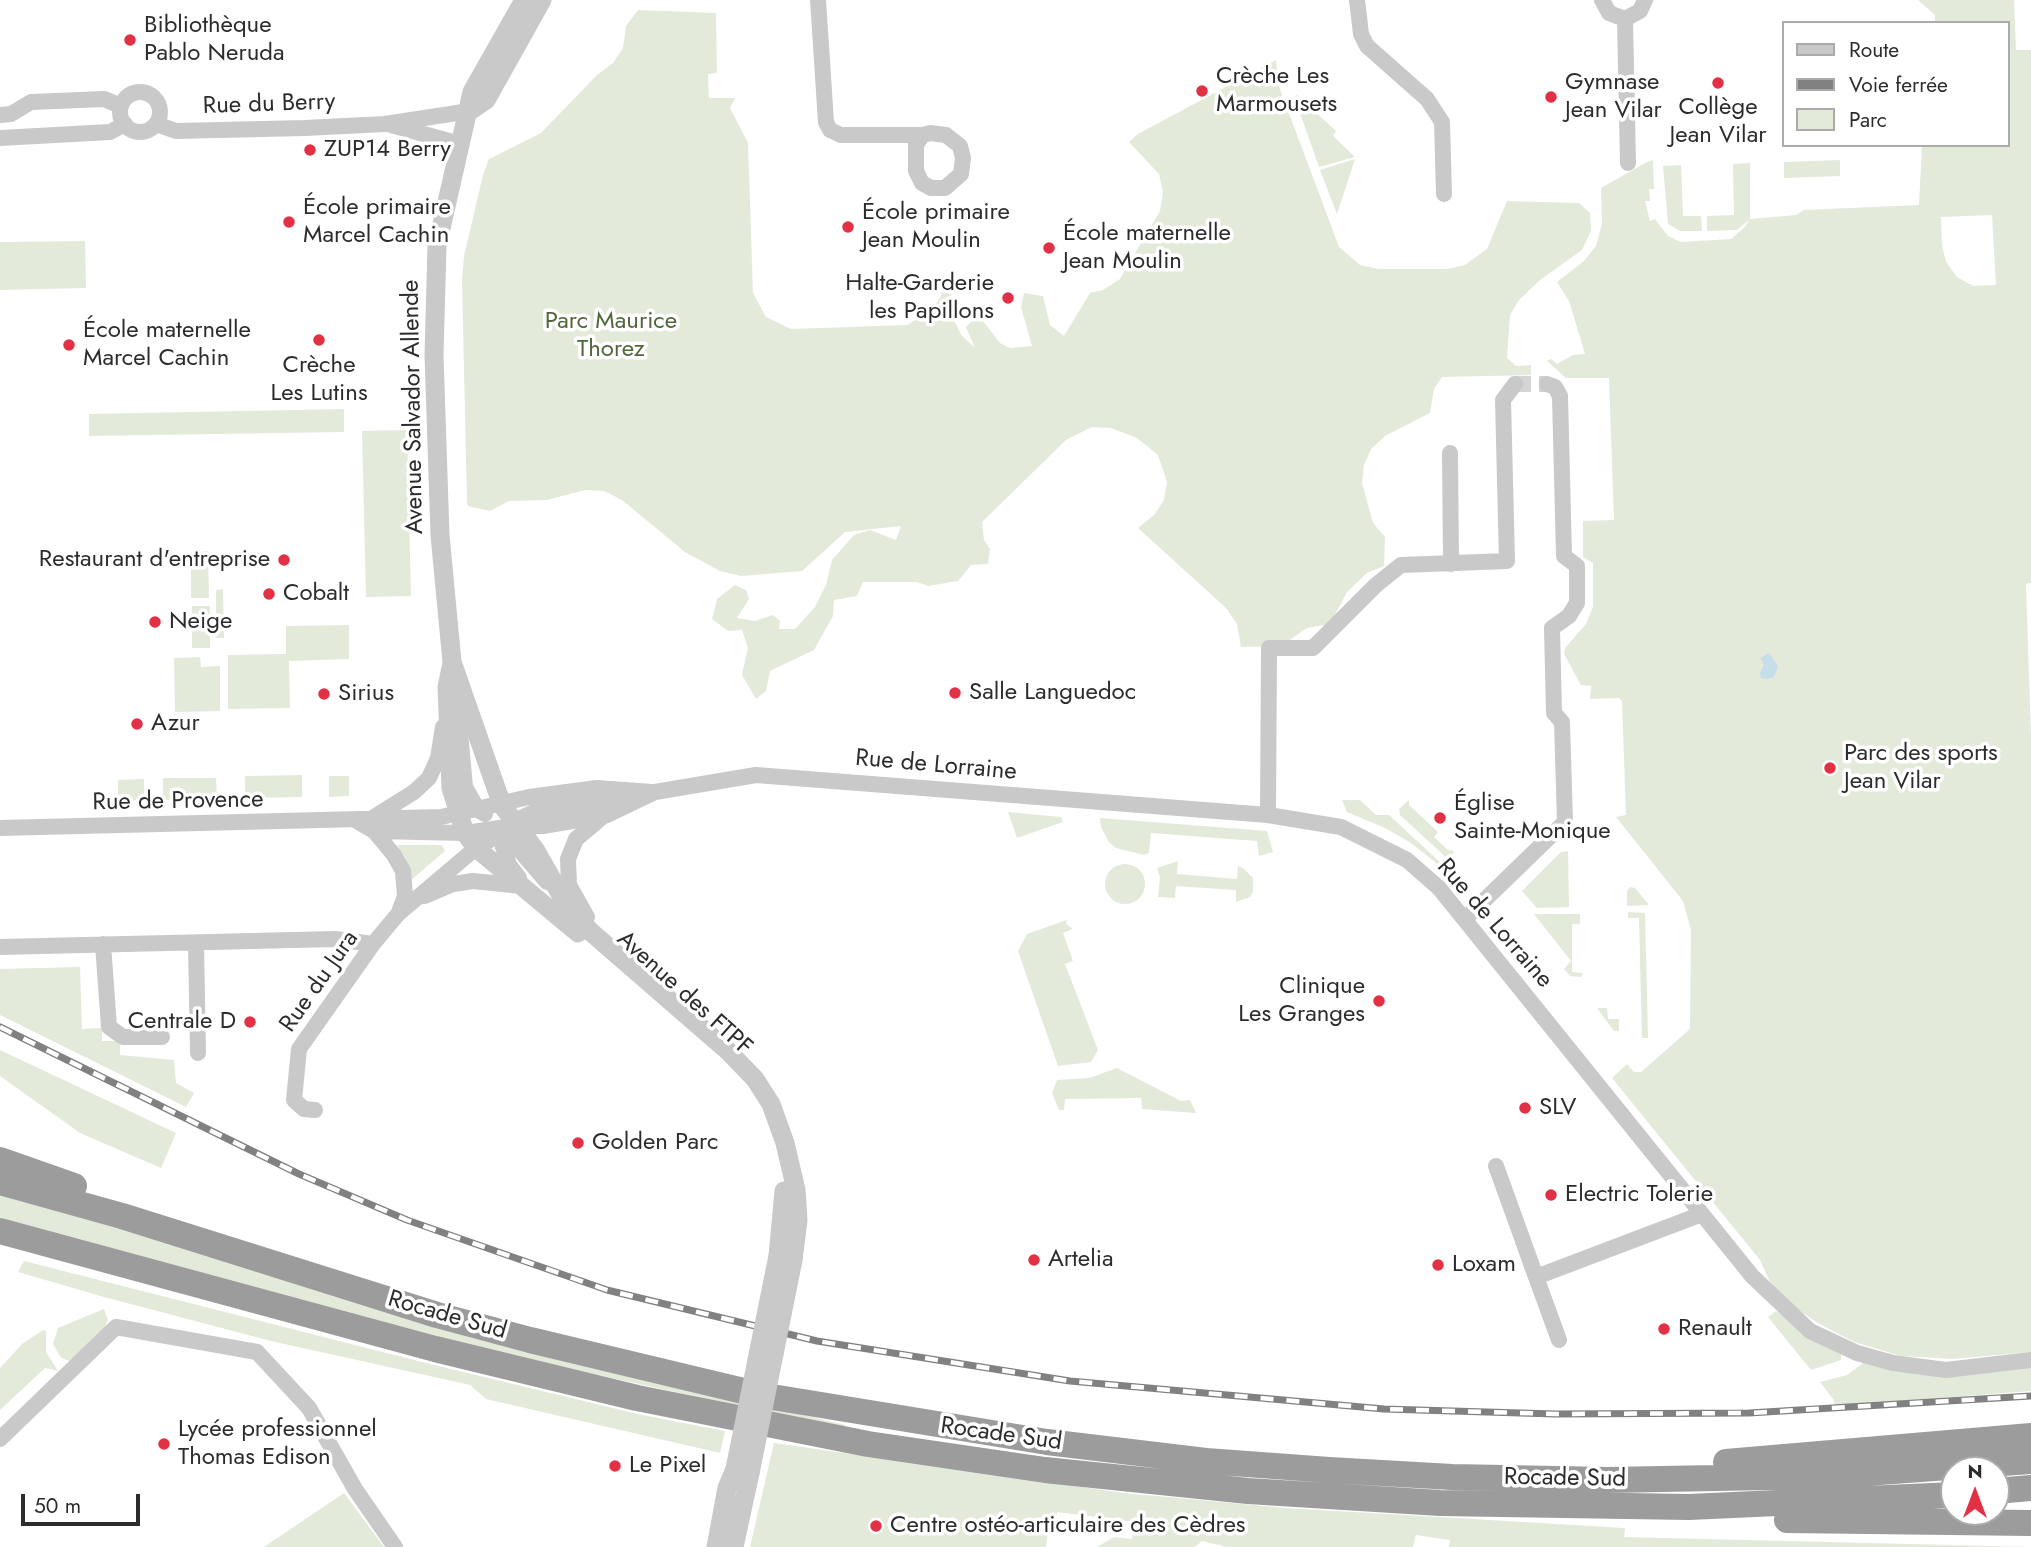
<!DOCTYPE html>
<html>
<head>
<meta charset="utf-8">
<style>
	body { margin:0 }
	#map { position:relative; width:2031px; height:1547px; overflow:hidden; background:#fff; font-family:Jost,sans-serif }
	canvas { display:block }
	.legend { position:absolute; left:1782px; top:21px; width:228px; height:126px; box-sizing:border-box; background:#fff; border:2px solid #ababab; margin:0; padding:9px 12px; list-style:none; font-size:21px; color:#2c2c2c }
	.legend li { display:flex; align-items:center; gap:14px; height:35px }
	.legend b { width:35px; border:2px solid #ababab }
	.north { position:absolute; left:1940px; top:1456px; width:70px; height:70px; box-sizing:border-box; background:#fff; border:2px solid #ababab; border-radius:50%; rotate:0deg; font-size:19px; font-weight:700; line-height:28px; text-align:center; color:#2c2c2c }
	.north::after { content:''; display:block; margin:auto; width:24px; height:32px; background:#e23044; clip-path:polygon(50% 0,100% 100%,50% 72%,0 100%) }
	.scale { position:absolute; left:21px; top:1494px; width:119px; height:32px; box-sizing:border-box; border:4px solid #2c2c2c; border-top:0; padding-left:9px; font-size:21px; line-height:24px; white-space:nowrap; color:#2c2c2c; -webkit-text-stroke:5px #fff; paint-order:stroke }
</style>
</head>
<body>
<div id="map">
<canvas width="2031" height="1547"></canvas>
<ul class="legend">
<li><b style="height:9px;background:#c9c9c9"></b>Route</li>
<li><b style="height:9px;background:#818181"></b>Voie ferrée</li>
<li><b style="height:19px;background:#e3eada"></b>Parc</li>
</ul>
<div class="north">N</div>
<div class="scale">50 m</div>
</div>
<script>
const ctx = document.querySelector('canvas').getContext('2d');
ctx.lineJoin = 'round';
function paint(path, color) { ctx.fillStyle = color; ctx.fill(path, 'evenodd'); }
const shape = rows => new Path2D(rows.map(r => 'M' + r).join(''));
function strokePath(path, color, width, dash) { ctx.strokeStyle = color; ctx.lineWidth = width; ctx.lineCap = dash ? 'butt' : 'round'; ctx.setLineDash(dash || []); ctx.stroke(path); }
function write(font, color, halo, rows, align = 'center') {
  ctx.font = font + ' Jost,sans-serif'; ctx.lineWidth = 7; ctx.setLineDash([]); ctx.textBaseline = 'middle'; ctx.strokeStyle = halo; ctx.fillStyle = color; for (const [text, x, y, turn = 0] of rows) {
    ctx.save(); ctx.translate(x, y); ctx.rotate((+turn || 0) * Math.PI / 180); ctx.textAlign = isNaN(turn) ? turn : align; if (halo) ctx.strokeText(text, 0, 0); ctx.fillText(text, 0, 0); ctx.restore();
  }
}
const green = shape([
	[1918,0,2014,0,2016,50,2031,50,2031,583,2026,584,2031,737,2031,1352,1953,1359,1901,1356,1854,1342,1816,1322,1792,1305,1770,1282,1760,1260,1612,1078,1627,1064,1634,1072,1641,1072,1690,1029,1691,930,1683,901,1616,817,1626,815,1622,701,1619,698,1590,699,1591,686,1581,685,1564,654,1565,648,1586,624,1593,607,1593,563,1583,557,1583,521,1614,520,1609,378,1566,378,1547,361,1551,359,1557,364,1573,355,1585,354,1569,301,1557,282,1584,261,1596,246,1602,224,1601,188,1647,162,1653,160,1654,189,1649,189,1650,201,1645,201,1650,221,1655,219,1668,236,1681,242,1731,239,1746,226,1749,220,1737,230,1707,231,1707,216,1734,215,1733,164,1750,163,1750,219,1796,215,1804,210,1919,205,1922,145,2008,145,2008,23,1935,23,1935,15],
	[1992,215,1996,285,1973,286,1957,277,1946,262,1942,245,1941,217],
	[638,10,716,13,717,73,708,74,709,98,735,98,730,108,748,143,753,293,766,317,791,329,907,325,931,311,941,296,944,278,949,277,954,321,962,336,975,348,966,327,974,319,983,321,1000,343,1010,348,1032,346,1021,307,1024,293,1043,296,1050,325,1064,336,1090,293,1103,290,1120,279,1160,211,1163,192,1159,174,1129,142,1138,134,1276,60,1278,84,1339,247,1360,265,1379,269,1448,269,1465,265,1487,249,1507,201,1579,203,1590,213,1591,231,1582,250,1540,280,1519,300,1510,315,1507,358,1516,366,1531,365,1531,375,1442,377,1434,389,1430,413,1385,436,1371,449,1364,465,1362,483,1373,523,1385,537,1384,566,1367,573,1347,592,1330,624,1307,628,1281,646,1241,647,1237,624,1226,608,1138,528,1154,515,1164,500,1167,482,1158,455,1137,438,1111,428,1092,427,1066,440,982,522,984,540,990,549,988,564,971,565,958,581,928,586,917,582,863,582,857,596,834,600,833,616,814,650,770,671,766,691,756,699,742,675,748,648,742,630,728,631,712,619,717,599,735,585,746,590,749,599,737,618,755,621,773,615,780,621,779,629,795,629,815,607,826,585,832,560,854,535,870,530,896,540,901,526,845,532,802,571,741,576,720,571,685,552,622,500,604,491,585,490,547,500,509,501,490,511,468,506,467,502,462,280,464,256,483,175,489,159,541,133,597,75,613,63,623,48,626,26],
	[1297,95,1336,131,1333,136,1355,157,1319,167,1294,96],
	[1355,159,1337,214,1320,170],
	[1840,160,1840,176,1784,178,1784,162],
	[1681,165,1683,216,1701,216,1702,231,1680,231,1668,224,1663,166],
	[85,241,86,288,0,290,0,242],
	[344,409,344,432,89,436,89,414],
	[407,430,411,596,366,597,362,431],
	[208,551,209,598,191,598,191,552],
	[223,589,224,638,216,638,216,590],
	[192,606,210,606,210,648,192,648],
	[349,625,349,659,289,661,290,708,228,709,228,655,286,654,286,626],
	[200,657,201,667,220,666,220,711,175,712,174,658],
	[302,775,302,797,245,798,245,776],
	[329,776,349,776,349,796,329,797],
	[163,778,216,778,217,799,163,800],
	[144,779,144,800,118,801,118,780],
	[1342,800,1360,800,1376,815,1389,815,1442,864,1440,866,1411,843,1385,828,1347,812],
	[1409,800,1409,805,1438,832,1434,837,1448,850,1454,851,1452,858,1449,860,1400,815,1399,809],
	[1008,812,1061,817,1063,822,1017,838],
	[1100,818,1267,831,1273,852,1259,856,1257,841,1151,833,1149,853,1144,855,1116,848,1109,842,1101,827],
	[397,845,442,845,445,851,411,880,406,859],
	[1568,851,1569,907,1537,908,1522,891,1561,852],
	[1178,861,1177,874,1237,879,1238,866,1244,869,1253,878,1253,892,1250,897,1236,902,1236,890,1176,886,1175,898,1158,897,1160,877,1157,868],
	'1105 884a20 20 0 1 1 40 0a20 20 0 1 1-40 0Z',
	[1630,887,1635,888,1649,905,1627,906,1627,891],
	[1628,912,1645,913,1648,1038,1642,1038,1639,918,1628,918],
	[1534,914,1580,914,1580,924,1572,924,1572,972,1583,973,1581,977,1570,976,1564,969,1571,961],
	[1067,920,1066,924,1073,929,1063,933,1073,961,1065,964,1098,1050,1091,1062,1058,1066,1018,951,1027,934],
	[80,967,82,1029,102,1028,102,1041,120,1041,120,1055,174,1060,176,1083,194,1093,186,1107,0,1015,0,969],
	[1597,1008,1607,1008,1608,1019,1619,1019,1619,1031,1614,1031],
	[0,1050,176,1133,161,1168,80,1133,0,1076],
	[1117,1068,1181,1101,1190,1100,1196,1113,1142,1109,1141,1098,1065,1099,1064,1110,1059,1110,1052,1093,1057,1080,1089,1078],
	[0,1193,782,1410,845,1425,845,1429,497,1353,0,1220],
	[24,1261,430,1364,642,1415,725,1431,720,1453,486,1399,470,1385,271,1341,104,1297,18,1272],
	[104,1309,108,1320,104,1329,70,1361,61,1358,53,1344,58,1328],
	[1776,1311,1841,1353,1841,1360,1811,1370,1768,1317],
	[43,1330,46,1331,46,1352,58,1371,45,1368,0,1410,0,1368,22,1344],
	[1863,1363,2031,1367,2031,1391,1834,1406,1834,1400,1820,1382,1847,1375],
	[774,1443,1124,1493,1286,1508,1625,1528,1624,1537,2031,1547,1449,1547,1450,1540,1416,1535,1413,1547,1227,1547,1202,1541,1195,1547,1097,1547,1114,1537,1132,1539,1135,1522,1057,1512,1055,1525,1049,1525,1046,1547,750,1547],
	[344,1493,384,1547,264,1547]
]);
const water = shape([
	[1769,653,1778,666,1774,677,1767,679,1761,678,1760,673,1764,664,1760,658]
]);
const minorTunnel = shape([
	[1515,384,1547,384]
]);
const minor = shape([
	[818,0,826,122,830,130,841,135,923,135],
	[1357,0,1361,34,1367,46,1427,99,1442,122,1444,194],
	[1602,0,1609,13,1625,19,1640,11,1645,0],
	[1625,19,1628,163],
	'120 112a20 20 0 1 1 40 0a20 20 0 1 1-40 0Z',
	[0,115,11,114,31,102,104,99,121,106],
	[156,124,176,131,305,128,385,124,470,111],
	[391,125,460,144],
	[930,133,946,135,960,146,963,158,961,174,945,188,931,188,922,183,916,171,916,144,923,135,930,133],
	[0,138,110,132,125,124],
	[1450,453,1451,564],
	[451,699,459,721,465,787,478,810,485,814],
	[1268,815,1269,648,1313,648,1376,585,1401,565,1507,561,1503,400,1515,384],
	[374,817,414,792,429,778,438,758,443,727],
	[357,821,374,831,465,833,514,826,543,826,607,815,655,792,756,775,1268,815,1341,827,1407,860,1439,888,1752,1276,1810,1331,1857,1353,1893,1363,1946,1370,2031,1360],
	[0,828,441,817,529,797,597,788,652,792],
	[374,831,394,855,403,871,405,896,399,912],
	[499,834,516,846,547,882],
	[519,878,509,865,503,847,505,837,521,818,536,811,625,797],
	[425,896,453,884,473,881,522,886],
	[587,917,569,885,568,859,576,839,601,818],
	[1465,919,1565,822,1562,722,1554,713,1552,628,1569,616,1577,603,1577,566,1564,556,1560,396,1555,387,1547,384],
	[196,943,198,1053],
	[103,944,109,1027,123,1037,162,1037],
	[0,947,335,939,373,944],
	[315,1110,304,1109,294,1100,299,1049,373,944,398,914,476,848,505,831],
	[1496,1166,1536,1277,1702,1214],
	[1536,1277,1559,1340],
	[0,1439,116,1327,257,1352,309,1408,355,1489,395,1547]
]);
const tertiary = shape([
	[524,0,472,92,437,246,434,355,440,535,452,662,502,805,536,851,566,904,591,932,728,1051,755,1079,771,1104,785,1143,796,1190,798,1220,793,1260],
	[470,111,486,100,542,0],
	[452,663,447,687,451,788,465,833,476,848,578,933],
	[778,1256,784,1191],
	[716,1547,727,1488,735,1469],
	[734,1547,750,1473]
]);
const trunk = shape([
	[0,1160,74,1186],
	[0,1182,122,1216,437,1315,530,1340,760,1395,1047,1442,1206,1461,1329,1470,1452,1477,1608,1480,1825,1476,2031,1461],
	[0,1231,435,1349,637,1398,868,1444,1045,1470,1248,1491,1440,1503,1689,1507,1954,1495],
	[1726,1462,2031,1436],
	[1996,1491,2031,1488],
	[1787,1520,2031,1523]
]);
const rail = shape([
	[0,1027,299,1174,407,1220,607,1290,817,1341,1070,1381,1384,1409,1555,1414,1749,1413,2031,1396]
]);
const tertiaryBridge = shape([
	[735,1469,778,1256],
	[750,1473,793,1260]
]);
const markers = [
	[130,40,7,"#e23044"],
	[1718,83,7,"#e23044"],
	[1202,91,7,"#e23044"],
	[1551,97,7,"#e23044"],
	[310,150,7,"#e23044"],
	[289,222,7,"#e23044"],
	[848,227,7,"#e23044"],
	[1049,248,7,"#e23044"],
	[1008,298,7,"#e23044"],
	[319,340,7,"#e23044"],
	[69,345,7,"#e23044"],
	[284,560,7,"#e23044"],
	[269,594,7,"#e23044"],
	[155,622,7,"#e23044"],
	[955,693,7,"#e23044"],
	[324,694,7,"#e23044"],
	[137,724,7,"#e23044"],
	[1830,768,7,"#e23044"],
	[1440,818,7,"#e23044"],
	[1379,1001,7,"#e23044"],
	[250,1022,7,"#e23044"],
	[1525,1108,7,"#e23044"],
	[578,1143,7,"#e23044"],
	[1551,1195,7,"#e23044"],
	[1034,1260,7,"#e23044"],
	[1438,1265,7,"#e23044"],
	[1664,1329,7,"#e23044"],
	[164,1444,7,"#e23044"],
	[615,1466,7,"#e23044"],
	[876,1526,7,"#e23044"]
];
const poiNames = [
	["Bibliothèque",144,26],
	["Pablo Neruda",144,54],
	["Crèche Les",1216,77],
	["Marmousets",1216,105],
	["Gymnase",1565,83],
	["Jean Vilar",1565,111],
	["Collège",1718,108,"center"],
	["Jean Vilar",1718,136,"center"],
	["ZUP14 Berry",324,150],
	["École primaire",303,208],
	["Marcel Cachin",303,236],
	["École primaire",862,213],
	["Jean Moulin",862,241],
	["École maternelle",1063,234],
	["Jean Moulin",1063,262],
	["Halte-Garderie",994,284,"right"],
	["les Papillons",994,312,"right"],
	["École maternelle",83,331],
	["Marcel Cachin",83,359],
	["Crèche",319,366,"center"],
	["Les Lutins",319,394,"center"],
	["Restaurant d'entreprise",270,560,"right"],
	["Cobalt",283,594],
	["Neige",169,622],
	["Salle Languedoc",969,693],
	["Sirius",338,694],
	["Azur",151,724],
	["Parc des sports",1844,754],
	["Jean Vilar",1844,782],
	["Église",1454,804],
	["Sainte-Monique",1454,832],
	["Clinique",1365,987,"right"],
	["Les Granges",1365,1015,"right"],
	["Centrale D",236,1022,"right"],
	["SLV",1539,1108],
	["Golden Parc",592,1143],
	["Electric Tolerie",1565,1195],
	["Artelia",1048,1260],
	["Loxam",1452,1265],
	["Renault",1678,1329],
	["Lycée professionnel",178,1430],
	["Thomas Edison",178,1458],
	["Le Pixel",629,1466],
	["Centre ostéo-articulaire des Cèdres",890,1526]
];
const streetNames = [
	["Rue du Berry",269,105,-2],
	["Avenue Salvador Allende",414,407,-91],
	["Rue de Lorraine",936,766,5],
	["Rue de Provence",178,802,-1],
	["Rue de Lorraine",1494,924,49],
	["Rue du Jura",320,982,-55],
	["Avenue des FTPF",684,994,42],
	["Rocade Sud",447,1316,16],
	["Rocade Sud",1001,1435,8],
	["Rocade Sud",1565,1479,1]
];
const parkNames = [
	["Parc Maurice",611,322],
	["Thorez",611,350]
];
paint(green, '#e3eada');
paint(water, '#c6ddea');
strokePath(minorTunnel, '#d5d5d5', 16, [16, 8]);
strokePath(minor, '#c9c9c9', 16);
strokePath(tertiary, '#c9c9c9', 19);
strokePath(trunk, '#9c9c9c', 26);
strokePath(rail, '#818181', 7);
strokePath(rail, '#fff', 4.5, [13]);
strokePath(tertiaryBridge, '#c9c9c9', 19);
for (const [x, y, r, color] of markers) { const dot = new Path2D(); dot.arc(x, y, r, 0, 2 * Math.PI); ctx.fillStyle = color; ctx.fill(dot); strokePath(dot, '#fff', 2.5); }
write('24px', '#2c2c2c', '#fff', poiNames, 'left');
write('24px', '#2c2c2c', '#fff', streetNames);
write('24px', '#51673b', '#fff', parkNames);
</script>
</body>
</html>
